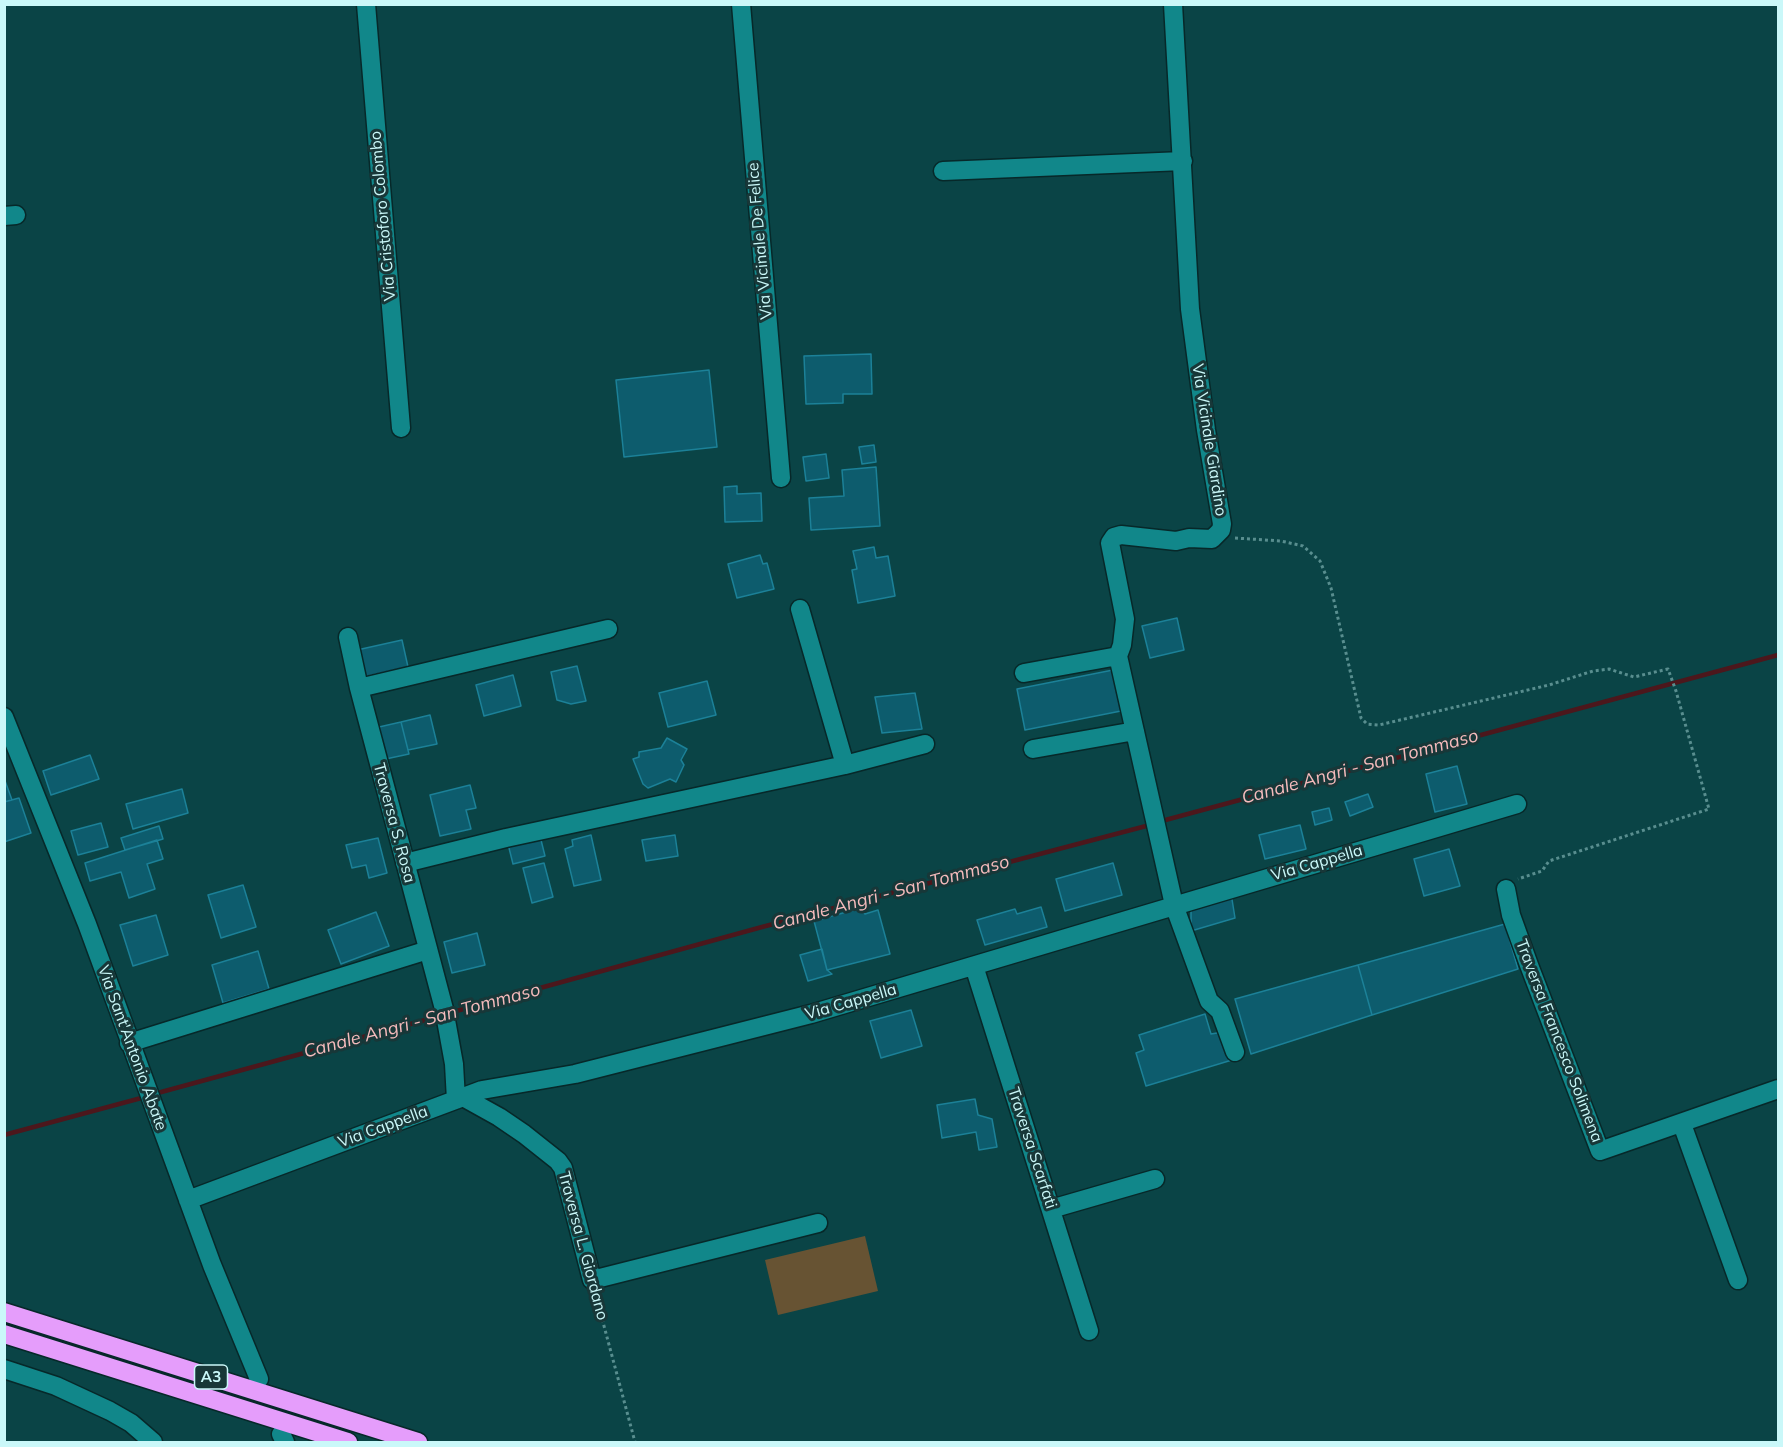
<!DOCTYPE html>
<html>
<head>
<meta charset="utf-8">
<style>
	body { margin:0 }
	#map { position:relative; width:1783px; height:1447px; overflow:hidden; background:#0a4446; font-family:Mulish,sans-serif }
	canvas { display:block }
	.frame { position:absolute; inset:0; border:6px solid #caf8f9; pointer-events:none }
</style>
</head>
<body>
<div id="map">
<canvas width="1783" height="1447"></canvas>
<div class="frame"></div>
</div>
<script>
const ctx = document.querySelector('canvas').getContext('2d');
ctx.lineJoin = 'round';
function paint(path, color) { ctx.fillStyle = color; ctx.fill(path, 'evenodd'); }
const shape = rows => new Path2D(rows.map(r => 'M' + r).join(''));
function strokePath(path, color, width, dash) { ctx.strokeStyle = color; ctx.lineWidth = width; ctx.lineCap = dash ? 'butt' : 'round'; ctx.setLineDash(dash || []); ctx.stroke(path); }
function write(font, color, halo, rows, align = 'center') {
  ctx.font = font + ' Mulish,sans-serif'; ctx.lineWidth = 6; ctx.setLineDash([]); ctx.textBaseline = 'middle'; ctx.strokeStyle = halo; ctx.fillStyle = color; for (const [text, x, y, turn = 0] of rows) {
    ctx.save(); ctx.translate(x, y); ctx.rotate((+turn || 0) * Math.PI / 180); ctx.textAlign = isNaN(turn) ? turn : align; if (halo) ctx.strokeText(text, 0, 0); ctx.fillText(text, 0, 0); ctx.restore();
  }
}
const green = shape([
	[865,1236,878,1291,778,1315,765,1260]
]);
const stream = shape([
	[1158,822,1778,655],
	[449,1013,762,927,1150,825],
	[154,1094,440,1016],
	[4,1135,145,1097]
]);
const building = shape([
	[871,354,872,394,843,394,843,403,806,404,804,356,871,354],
	[709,370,717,447,624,457,616,380,709,370],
	[874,445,876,462,862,464,859,447,874,445],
	[826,454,829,478,806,481,803,457,826,454],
	[876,467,880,526,811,530,809,498,844,496,842,470,876,467],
	[737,486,737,494,761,493,762,521,725,522,724,487,737,486],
	[874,547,876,558,888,556,895,596,858,603,852,570,857,569,853,551,874,547],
	[760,555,763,564,767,563,774,589,737,598,728,564,760,555],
	[1177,618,1184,650,1150,658,1142,626,1177,618],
	[402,640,408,667,363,677,357,650,402,640],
	[577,666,586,701,571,704,557,700,551,672,577,666],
	[1113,670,1121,711,1025,730,1017,689,1113,670],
	[513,675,521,706,484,716,476,685,513,675],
	[707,681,716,715,668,727,659,693,707,681],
	[915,693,922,729,882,733,875,697,915,693],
	[430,715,437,744,408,750,401,722,430,715],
	[401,722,409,754,381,760,377,740,382,739,379,727,401,722],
	[667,738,687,749,681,760,684,765,676,782,670,779,648,788,643,784,633,759,639,757,639,752,661,748,667,738],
	[90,755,99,779,51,795,43,771,90,755],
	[1457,766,1467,804,1435,812,1426,774,1457,766],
	[4,778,12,800,4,802,4,778],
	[470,785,476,808,466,810,471,829,440,836,430,795,470,785],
	[182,789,188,813,133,829,126,804,182,789],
	[1368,794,1373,807,1350,816,1345,802,1368,794],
	[19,798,31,833,4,842,4,802,19,798],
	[1329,808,1332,820,1315,825,1312,812,1329,808],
	[101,823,108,847,78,855,71,831,101,823],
	[1300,825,1306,849,1265,859,1259,835,1300,825],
	[159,826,163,839,125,850,121,838,159,826],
	[539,832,545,856,513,864,507,840,539,832],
	[591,835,601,880,574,886,565,849,573,846,572,840,591,835],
	[675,835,678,856,646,861,642,840,675,835],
	[378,838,387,873,369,878,366,865,352,868,346,845,378,838],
	[157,840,163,859,147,864,155,889,129,898,121,872,90,881,85,863,157,840],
	[1449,849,1460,886,1424,896,1414,859,1449,849],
	[544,863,553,897,532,903,523,868,544,863],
	[1113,863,1122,895,1065,911,1056,879,1113,863],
	[243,885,256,927,221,938,208,895,243,885],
	[1231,893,1235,918,1191,931,1191,905,1231,893],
	[1041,907,1047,927,985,945,977,920,1015,909,1017,914,1041,907],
	[861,908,865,914,878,910,890,954,827,970,814,921,861,908],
	[376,912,389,946,341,964,328,930,376,912],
	[156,915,168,955,133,966,120,925,156,915],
	[1505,924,1518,969,1372,1015,1358,965,1505,924],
	[477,933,485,965,452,973,444,942,477,933],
	[822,949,827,970,832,974,808,981,800,955,822,949],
	[258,951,269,989,223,1003,212,965,258,951],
	[1358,965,1372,1015,1251,1054,1235,999,1358,965],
	[911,1010,922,1046,881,1058,870,1021,911,1010],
	[1205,1014,1211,1034,1223,1032,1232,1060,1146,1086,1136,1053,1144,1050,1139,1035,1205,1014],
	[975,1099,978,1115,992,1119,997,1147,979,1150,976,1132,942,1138,937,1105,975,1099]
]);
const path = shape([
	[1235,538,1281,541,1303,546,1320,561,1331,588,1361,718,1367,724,1379,725,1549,685,1593,671,1609,669,1634,677,1668,669,1676,691,1709,809,1549,861,1542,871,1518,879],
	[596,1296,635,1442]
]);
const minor = shape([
	[366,4,401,428],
	[741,4,781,478],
	[1173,4,1190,309,1206,430,1222,524,1221,530,1212,539,1189,538,1176,541,1121,535,1114,537,1110,543,1125,619,1122,645,1118,656,1174,905,1209,1001,1220,1011,1235,1052],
	[943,171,1183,161],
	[4,216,16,215],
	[800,609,845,765],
	[348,637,359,688,444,1009,454,1064,456,1100],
	[1024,673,1118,656],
	[359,688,608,629],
	[4,717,87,924,212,1265,259,1379],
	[1033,749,1135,731],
	[405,863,506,838,845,765,925,744],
	[1506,889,1511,915,1529,965,1600,1151,1778,1089],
	[974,966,1089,1331],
	[129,1043,428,950],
	[463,1097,499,1117,524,1134,558,1161,563,1168,592,1280,818,1223],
	[1682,1124,1738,1280],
	[188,1200,482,1090,575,1074,811,1014,1517,804],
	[1051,1209,1155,1179],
	[4,1369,56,1386,110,1411,131,1423,153,1442],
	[281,1434,285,1442]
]);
const highway = shape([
	[4,1312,418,1442],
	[4,1334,348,1442]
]);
const shields = [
	[211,1377,33]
];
const shieldNames = [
	["A3",211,1377]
];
const streetNames = [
	["Via Cristoforo Colombo",383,216,-95],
	["Via Vicinale De Felice",760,241,-95],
	["Via Vicinale Giardino",1209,440,81],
	["Traversa S. Rosa",394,823,75],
	["Via Cappella",1317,863,-16],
	["Via Cappella",851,1002,-16],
	["Traversa Francesco Solimena",1559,1041,69],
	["Via Sant'Antonio Abate",132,1048,70],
	["Via Cappella",383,1127,-20],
	["Traversa Scarfati",1032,1148,72],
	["Traversa L. Giordano",583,1246,75]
];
const waterNames = [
	["Canale Angri - San Tommaso",1360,767,-15],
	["Canale Angri - San Tommaso",891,893,-15],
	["Canale Angri - San Tommaso",422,1021,-15]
];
paint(green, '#675333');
strokePath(stream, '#4c171c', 4.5);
paint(building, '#0d5c6d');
strokePath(building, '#1c8198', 1.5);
strokePath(minor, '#072829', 21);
strokePath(highway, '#072829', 21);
strokePath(path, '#598e8f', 3, [3, 3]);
strokePath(minor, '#11878a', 18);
strokePath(highway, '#e59dfb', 18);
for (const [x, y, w] of shields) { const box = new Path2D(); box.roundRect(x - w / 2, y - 12, w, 24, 4.5); ctx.fillStyle = '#183738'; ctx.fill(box); strokePath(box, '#caf8f9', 1.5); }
write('bold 15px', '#caf8f9', null, shieldNames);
write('16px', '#caf8f9', '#183738', streetNames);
write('italic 18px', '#f5bbbc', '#183738', waterNames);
</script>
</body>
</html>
